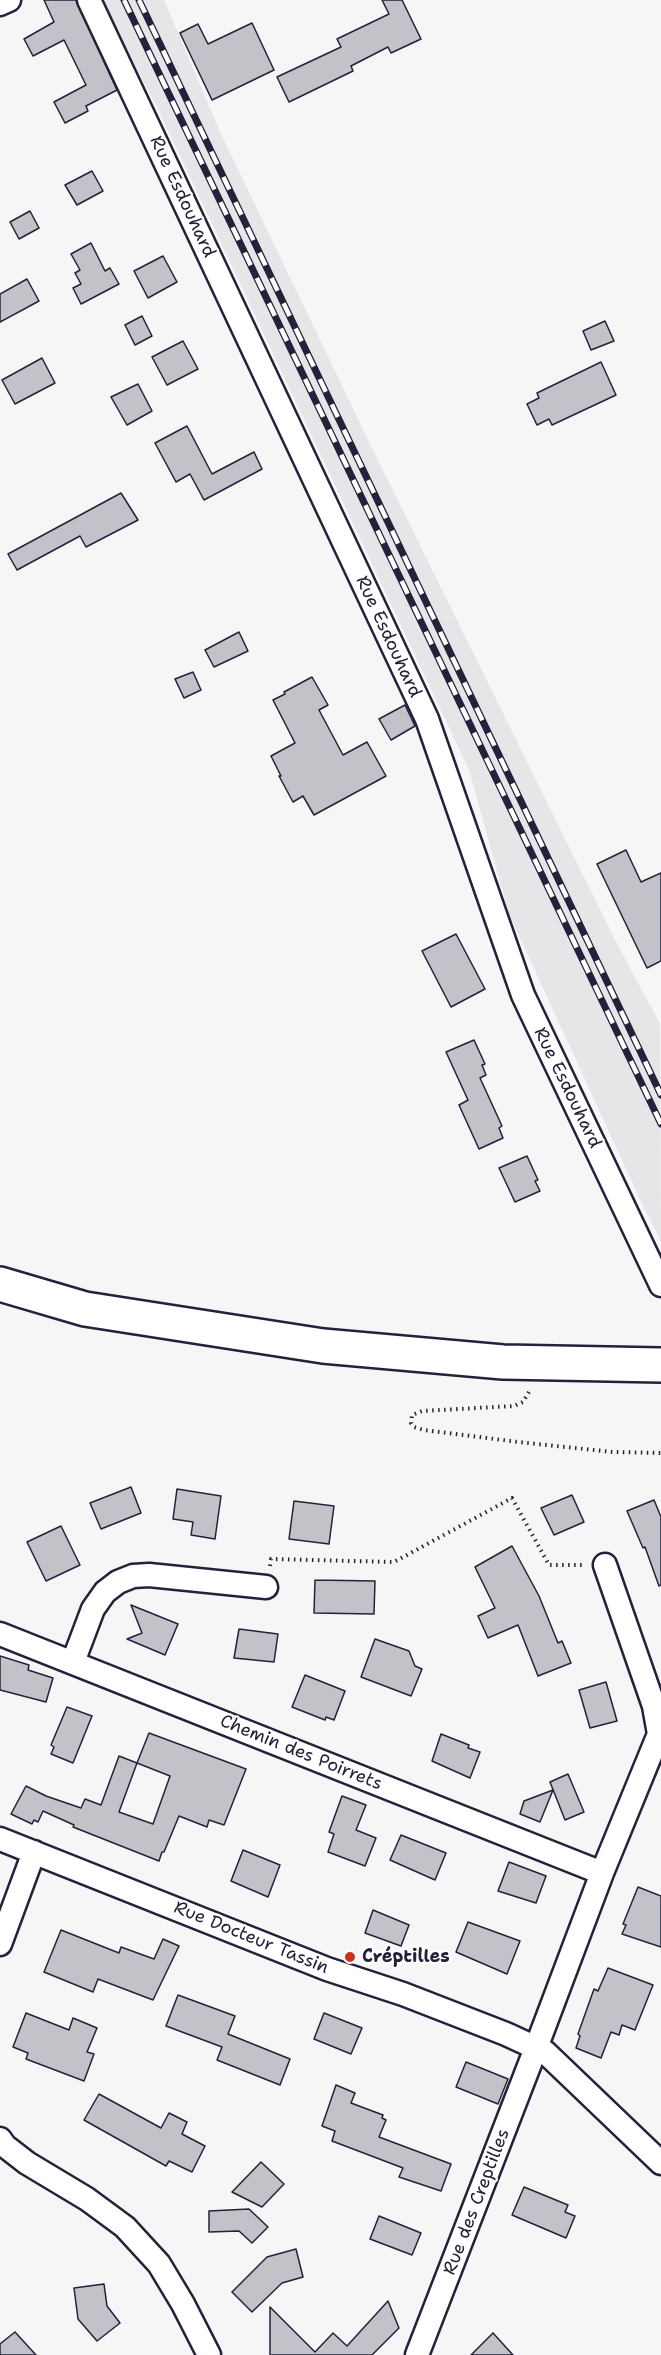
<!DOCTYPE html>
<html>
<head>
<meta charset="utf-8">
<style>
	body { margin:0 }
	canvas { display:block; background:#f6f6f7 }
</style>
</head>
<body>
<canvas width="661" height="2355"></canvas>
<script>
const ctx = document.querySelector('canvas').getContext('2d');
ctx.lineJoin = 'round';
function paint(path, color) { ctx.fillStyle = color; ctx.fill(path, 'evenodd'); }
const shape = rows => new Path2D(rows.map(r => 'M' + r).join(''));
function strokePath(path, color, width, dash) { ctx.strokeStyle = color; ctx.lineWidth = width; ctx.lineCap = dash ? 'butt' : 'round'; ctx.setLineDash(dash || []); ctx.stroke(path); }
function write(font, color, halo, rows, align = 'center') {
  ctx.font = font + ' "Shantell Sans",sans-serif'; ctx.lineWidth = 4.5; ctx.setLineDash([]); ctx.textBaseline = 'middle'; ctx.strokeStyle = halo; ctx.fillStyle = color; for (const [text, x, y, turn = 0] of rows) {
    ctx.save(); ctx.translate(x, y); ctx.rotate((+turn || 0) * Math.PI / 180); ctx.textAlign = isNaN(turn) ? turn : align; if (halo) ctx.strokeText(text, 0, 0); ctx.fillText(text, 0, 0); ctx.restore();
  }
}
const built = shape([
	[100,0,164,0,221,134,370,444,614,938,660,1024,661,1241,643,1206,509,914,469,770,156,105]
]);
const building = shape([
	[44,0,76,0,117,90,86,106,88,111,65,123,54,102,86,85,64,40,33,56,24,39,54,22,44,0],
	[382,0,402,0,421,39,391,53,388,47,351,66,353,71,289,102,277,77,341,47,337,39,389,14,382,0],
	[252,23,274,70,212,100,180,33,198,24,208,44,252,23],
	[92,171,103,191,77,205,65,185,92,171],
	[30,211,39,228,19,239,10,222,30,211],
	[91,243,105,271,110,268,119,284,81,304,73,288,81,284,75,273,80,270,71,254,91,243],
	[163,256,177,282,148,298,134,271,163,256],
	[27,279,39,301,0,322,0,294,27,279],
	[142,316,152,336,135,345,125,325,142,316],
	[605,321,614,341,591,350,583,331,605,321],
	[183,341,198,369,167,385,152,357,183,341],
	[42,358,55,383,15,404,2,380,42,358],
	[601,362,616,395,552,425,549,419,537,425,527,404,539,398,537,393,601,362],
	[138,384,152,411,127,425,111,397,138,384],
	[187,426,212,474,254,452,262,469,204,500,190,474,176,482,155,443,187,426],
	[121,493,138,520,86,547,80,536,17,570,8,554,121,493],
	[239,632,248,651,214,667,205,650,239,632],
	[193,672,201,690,184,698,175,679,193,672],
	[312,677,328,705,319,710,343,755,367,742,386,776,314,815,303,796,293,802,279,776,281,776,271,756,295,743,273,700,285,694,284,692,312,677],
	[405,705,415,726,391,740,379,719,405,705],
	[626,850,641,882,661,873,661,961,647,968,597,864,626,850],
	[456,934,485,989,451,1007,422,951,456,934],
	[474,1040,485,1064,482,1065,486,1075,480,1078,502,1126,499,1128,503,1138,479,1149,459,1105,468,1100,446,1052,474,1040],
	[527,1156,538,1180,535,1181,540,1191,515,1202,499,1168,527,1156],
	[131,1487,141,1513,101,1529,90,1503,131,1487],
	[177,1489,221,1496,215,1539,191,1535,193,1522,173,1519,177,1489],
	[572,1495,584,1522,554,1535,541,1508,572,1495],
	[654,1500,661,1517,661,1585,659,1586,645,1547,643,1548,627,1511,654,1500],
	[294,1501,334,1506,329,1544,289,1539,294,1501],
	[61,1526,80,1565,46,1581,27,1542,61,1526],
	[512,1546,539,1596,558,1643,562,1641,571,1663,538,1676,518,1625,488,1638,478,1616,495,1608,475,1567,512,1546],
	[315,1580,375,1581,374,1614,314,1613,315,1580],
	[131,1605,178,1624,165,1655,127,1639,142,1633,131,1605],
	[239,1629,278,1634,274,1662,234,1658,239,1629],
	[375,1639,409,1651,415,1666,422,1669,411,1696,361,1677,375,1639],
	[0,1656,29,1665,28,1670,53,1678,46,1702,0,1690,0,1656],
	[305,1675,345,1691,334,1720,326,1717,325,1720,292,1707,305,1675],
	[606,1682,617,1721,590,1728,579,1690,606,1682],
	[67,1707,92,1716,73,1763,51,1754,54,1747,51,1745,67,1707],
	[149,1733,246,1769,224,1825,209,1820,207,1827,179,1816,164,1852,162,1852,159,1861,73,1827,74,1825,43,1811,38,1822,34,1820,32,1824,11,1814,26,1786,46,1796,81,1808,85,1799,101,1805,119,1756,137,1763,119,1812,153,1824,170,1776,137,1763,149,1733],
	[441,1734,469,1745,468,1748,480,1752,470,1778,432,1761,441,1734],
	[568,1774,584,1812,565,1820,550,1782,568,1774],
	[553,1790,540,1822,520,1814,524,1801,553,1790],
	[342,1796,366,1805,356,1830,376,1838,365,1866,328,1852,334,1834,329,1832,342,1796],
	[401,1835,446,1853,435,1880,390,1860,401,1835],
	[243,1850,280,1865,268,1897,231,1881,243,1850],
	[509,1862,546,1876,536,1903,498,1891,509,1862],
	[638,1887,661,1896,661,1947,622,1934,626,1925,623,1924,638,1887],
	[373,1910,409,1925,401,1946,365,1933,373,1910],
	[468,1922,520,1941,507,1974,456,1952,468,1922],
	[61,1930,119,1953,121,1947,154,1959,163,1939,179,1946,153,2000,98,1979,93,1992,44,1972,61,1930],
	[608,1968,653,1985,635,2030,622,2025,619,2035,611,2032,601,2058,576,2048,580,2036,578,2034,594,1989,598,1991,608,1968],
	[178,1995,235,2016,228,2034,290,2059,280,2085,217,2060,222,2047,166,2026,178,1995],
	[26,2013,69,2030,73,2018,97,2028,87,2052,94,2054,84,2081,26,2059,28,2053,13,2047,26,2013],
	[324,2013,362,2028,351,2054,314,2039,324,2013],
	[466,2062,508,2079,498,2104,456,2087,466,2062],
	[336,2085,355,2093,351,2103,383,2115,382,2118,386,2120,379,2137,451,2164,441,2191,399,2177,403,2168,332,2141,335,2131,322,2126,336,2085],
	[99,2094,161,2128,169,2113,187,2122,182,2134,205,2146,192,2172,169,2161,166,2166,84,2120,99,2094],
	[261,2162,284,2184,262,2207,232,2192,261,2162],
	[524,2187,568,2205,565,2212,575,2216,566,2238,512,2215,524,2187],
	[249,2209,268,2227,252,2243,239,2231,209,2232,209,2211,249,2209],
	[379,2216,421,2233,412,2255,370,2239,379,2216],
	[296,2249,303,2277,282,2283,252,2312,232,2292,267,2257,296,2249],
	[104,2284,107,2306,120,2323,97,2341,78,2319,74,2288,104,2284],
	[388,2301,399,2328,372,2355,270,2355,270,2307,315,2352,333,2333,347,2346,388,2301],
	[15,2332,36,2355,0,2355,0,2344,15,2332],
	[493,2333,513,2355,471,2355,493,2333]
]);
const path = shape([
	[529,1392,523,1402,514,1406,422,1411,412,1415,411,1423,414,1427,424,1430,518,1442,613,1452,661,1453],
	[270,1566,271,1559,394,1562,512,1498,549,1565,585,1565]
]);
const minor = shape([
	[89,0,427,719,523,995,661,1285],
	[0,4,9,0],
	[605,1565,654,1706,659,1734],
	[0,1634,602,1873],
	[73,1662,93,1609,105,1592,118,1582,133,1576,149,1575,266,1587],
	[0,1839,327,1969,403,1994,506,2034,545,2052,661,2163],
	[0,1944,34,1852],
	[0,2139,5,2146,27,2163,87,2199,125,2227,159,2264,183,2304,209,2355],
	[417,2355,536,2048,602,1873,659,1734,661,1733]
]);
const primary = shape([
	[0,1284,85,1309,323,1346,503,1362,661,1365]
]);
const rail = shape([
	[124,0,661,1124],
	[139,0,661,1095]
]);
const markers = [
	[350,1957,6,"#c8321e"]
];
const streetNames = [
	["Rue Esdouhard",182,197,65],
	["Rue Esdouhard",388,637,65],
	["Rue Esdouhard",567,1088,64],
	["Chemin des Poirrets",301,1753,22],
	["Rue Docteur Tassin",251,1938,22],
	["Rue des Creptilles",477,2202,-69]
];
const poiNames = [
	["Créptilles",362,1957]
];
paint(built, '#e6e6e9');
paint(building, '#c2c2c9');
strokePath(building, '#22223b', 1.5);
strokePath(minor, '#22223b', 27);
strokePath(primary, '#22223b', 38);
strokePath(path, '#22223b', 4, [1.5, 4.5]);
strokePath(minor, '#fff', 22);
strokePath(primary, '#fff', 33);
strokePath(rail, '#22223b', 7);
strokePath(rail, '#fff', 4.5, [14]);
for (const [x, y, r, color] of markers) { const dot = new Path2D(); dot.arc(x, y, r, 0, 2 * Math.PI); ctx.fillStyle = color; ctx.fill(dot); strokePath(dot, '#fff', 2); }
write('18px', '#22223b', '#fff', streetNames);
write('bold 18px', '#22223b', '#fff', poiNames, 'left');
</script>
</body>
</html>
